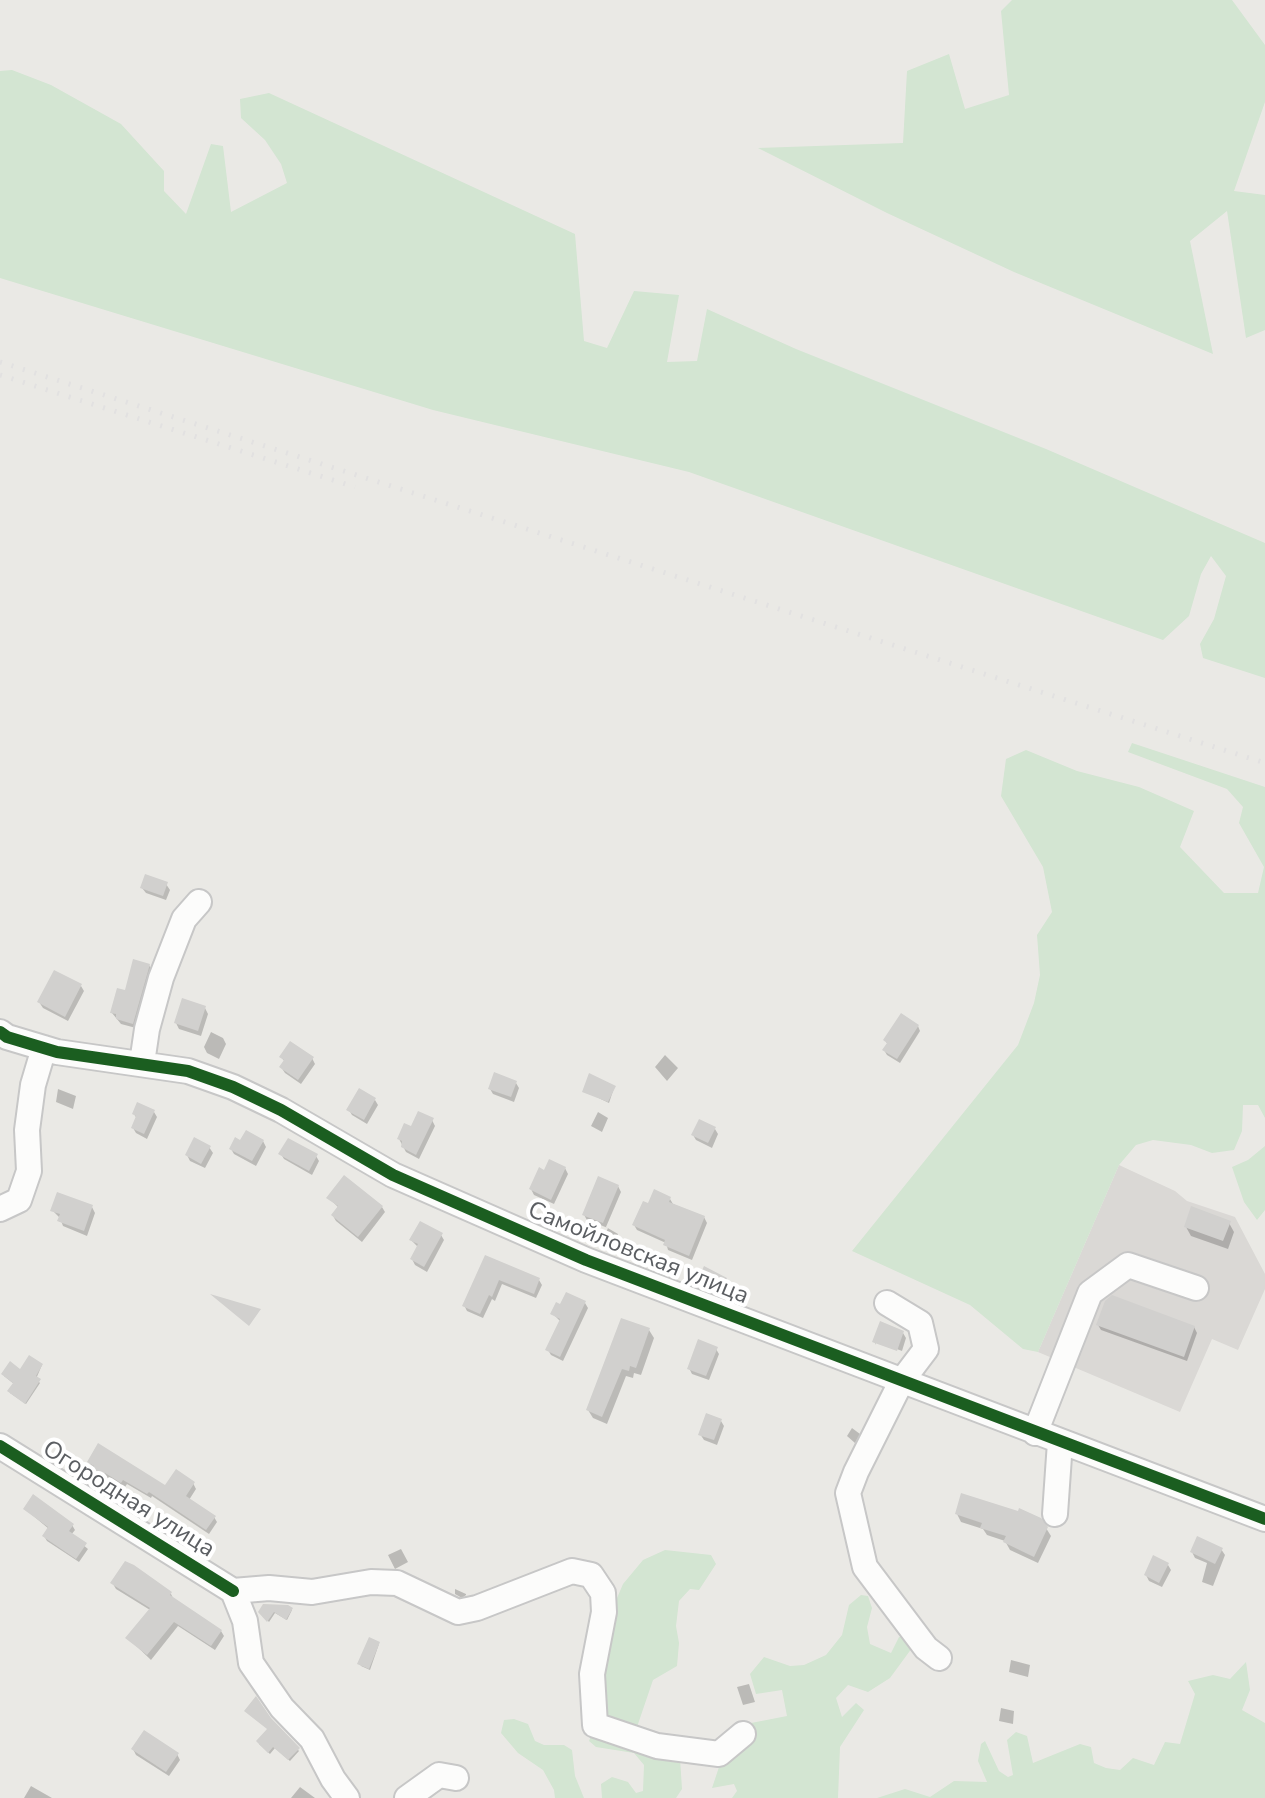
<!DOCTYPE html>
<html>
<head>
<meta charset="utf-8">
<style>
	body { margin:0 }
	canvas { display:block; background:#eae9e5 }
</style>
</head>
<body>
<canvas width="1265" height="1798"></canvas>
<script>
const ctx = document.querySelector('canvas').getContext('2d');
ctx.lineJoin = 'round';
function paint(path, color) { ctx.fillStyle = color; ctx.fill(path, 'evenodd'); }
const shape = rows => new Path2D(rows.map(r => 'M' + r).join(''));
function strokePath(path, color, width, dash) { ctx.strokeStyle = color; ctx.lineWidth = width; ctx.lineCap = dash ? 'butt' : 'round'; ctx.setLineDash(dash || []); ctx.stroke(path); }
function write(font, color, halo, rows, align = 'center') {
  ctx.font = font + ' "Nunito Sans",sans-serif'; ctx.lineWidth = 8; ctx.setLineDash([]); ctx.textBaseline = 'middle'; ctx.strokeStyle = halo; ctx.fillStyle = color; for (const [text, x, y, turn = 0] of rows) {
    ctx.save(); ctx.translate(x, y); ctx.rotate((+turn || 0) * Math.PI / 180); ctx.textAlign = isNaN(turn) ? turn : align; if (halo) ctx.strokeText(text, 0, 0); ctx.fillText(text, 0, 0); ctx.restore();
  }
}
const industrial = shape([
	[1119,1165,1175,1191,1187,1201,1235,1217,1265,1274,1265,1289,1238,1350,1212,1339,1180,1412,1038,1352]
]);
const green = shape([
	[1012,0,1232,0,1265,45,1265,102,1234,191,1265,195,1265,330,1246,338,1227,211,1190,241,1213,354,1014,272,887,213,758,148,903,143,907,71,949,54,965,109,1009,95,1001,11],
	[12,70,51,85,121,124,164,171,164,191,186,214,211,144,223,146,231,212,287,183,281,164,265,140,241,118,240,99,269,93,575,234,584,341,607,348,634,291,679,295,667,362,697,361,707,309,796,349,1046,449,1265,543,1265,678,1203,658,1200,644,1214,619,1226,576,1211,556,1201,574,1189,616,1163,640,689,472,433,410,0,278,0,71],
	[1132,743,1265,787,1265,1118,1258,1105,1243,1105,1242,1131,1234,1150,1212,1153,1191,1145,1153,1140,1136,1145,1119,1165,1038,1352,1023,1349,970,1305,852,1251,1018,1045,1034,1003,1040,975,1037,935,1052,912,1043,867,1001,796,1006,759,1026,750,1077,771,1139,787,1194,811,1180,847,1224,893,1258,893,1264,867,1239,823,1243,807,1227,789,1128,752],
	[1265,1146,1265,1210,1257,1220,1244,1202,1232,1167,1248,1160],
	[665,1550,711,1555,716,1564,699,1590,690,1589,679,1601,676,1626,679,1643,677,1666,653,1680,637,1727,680,1758,682,1789,676,1798,602,1798,601,1784,612,1777,628,1782,636,1793,643,1791,644,1765,634,1753,596,1747,589,1741,600,1714,591,1700,612,1610,623,1584,643,1560],
	[861,1595,868,1596,872,1608,867,1627,870,1644,891,1653,899,1637,911,1636,912,1648,890,1678,868,1692,848,1685,836,1698,842,1717,856,1703,864,1710,840,1747,838,1798,732,1798,737,1791,734,1784,712,1788,722,1758,746,1724,787,1716,782,1690,756,1694,750,1674,764,1657,790,1666,804,1665,826,1655,842,1635,849,1605],
	[1246,1662,1250,1690,1242,1710,1265,1723,1265,1798,877,1798,905,1789,930,1797,954,1781,987,1782,978,1761,981,1744,985,1741,999,1771,1008,1777,1013,1775,1007,1740,1016,1732,1027,1736,1033,1763,1080,1744,1091,1747,1094,1763,1106,1768,1120,1770,1133,1758,1154,1765,1165,1742,1180,1744,1195,1694,1188,1681,1213,1675,1230,1679],
	[514,1719,528,1724,535,1741,544,1745,564,1745,572,1750,575,1776,584,1798,555,1798,554,1790,543,1770,518,1753,501,1733,504,1720]
]);
const shadow = shape([
	[166,884,170,890,166,900,146,893,142,888],
	[149,965,152,971,136,1028,121,1024,112,1013],
	[81,986,84,991,68,1021,43,1008,39,1002],
	[205,1008,208,1014,201,1036,179,1029,176,1023],
	[918,1026,920,1031,900,1063,887,1055,884,1050,888,1045,885,1040],
	[211,1032,223,1038,226,1044,219,1059,207,1053,204,1047],
	[665,1055,678,1068,667,1081,655,1067],
	[281,1057,312,1058,315,1064,301,1084,285,1073,281,1067,285,1062],
	[516,1083,519,1088,514,1102,493,1094,490,1089],
	[614,1088,609,1103,584,1091],
	[58,1089,76,1096,73,1109,56,1102],
	[375,1100,378,1105,367,1124,352,1115,349,1110],
	[154,1112,157,1117,147,1139,136,1133,133,1128,137,1119,134,1114],
	[598,1112,608,1118,602,1132,591,1126],
	[432,1120,435,1126,419,1159,406,1152,399,1139],
	[715,1129,718,1134,712,1148,696,1140,693,1135],
	[263,1141,266,1147,256,1166,234,1154,231,1149],
	[209,1147,213,1153,205,1168,190,1161,187,1155],
	[281,1154,316,1156,319,1161,312,1175,284,1159],
	[565,1168,568,1174,554,1204,534,1195,531,1189,545,1172],
	[618,1186,621,1192,606,1227,618,1234,612,1248,602,1242,608,1228,587,1220,584,1215],
	[329,1198,382,1207,385,1212,362,1242,336,1221,333,1216,339,1208],
	[670,1199,673,1204,704,1217,707,1223,692,1260,668,1250,666,1243,637,1230,634,1225,649,1206],
	[92,1207,95,1213,87,1236,63,1226,60,1218,53,1211],
	[1229,1223,1234,1232,1228,1249,1191,1236,1186,1227],
	[441,1235,444,1240,427,1272,415,1265,412,1259,418,1247,411,1240],
	[486,1258,539,1280,542,1285,536,1298,502,1284,495,1301,492,1299,483,1318,467,1311,464,1305],
	[725,1279,728,1285,723,1296,702,1286,699,1281],
	[585,1303,588,1308,563,1361,551,1355,548,1350,561,1322,553,1314],
	[1098,1325,1194,1327,1197,1333,1187,1361,1101,1330],
	[649,1330,654,1338,641,1375,634,1373,633,1378,626,1376,607,1424,593,1418,588,1410],
	[903,1333,906,1338,902,1351,876,1341,876,1345,875,1342],
	[716,1349,719,1354,709,1380,692,1374,689,1368],
	[42,1365,36,1379,40,1383,26,1404,10,1393,14,1384,4,1376],
	[721,1421,724,1426,717,1445,704,1440,700,1434],
	[852,1428,860,1434,855,1443,847,1436],
	[89,1462,166,1488,193,1483,196,1489,189,1500,214,1517,217,1522,209,1534,152,1496,151,1498,127,1484,125,1487,109,1477,106,1481,97,1476],
	[25,1509,72,1525,75,1530,71,1535,88,1549,79,1562,47,1541,44,1536,49,1529],
	[957,1514,1046,1528,1051,1536,1038,1563,1010,1550,1005,1541,987,1535,983,1529,961,1522],
	[401,1549,408,1562,395,1569,388,1555],
	[1221,1549,1225,1555,1213,1586,1202,1582,1207,1563,1195,1558,1192,1552],
	[1168,1565,1171,1570,1162,1587,1149,1581,1146,1575],
	[113,1584,171,1594,174,1600,221,1631,224,1636,215,1650,178,1626,151,1660,128,1638,150,1610,116,1589],
	[455,1589,466,1594,466,1595,462,1598,455,1594],
	[292,1610,287,1620,275,1613,269,1622,260,1612],
	[379,1644,370,1670,361,1666,360,1664],
	[1011,1660,1030,1665,1028,1677,1009,1672],
	[749,1684,755,1702,743,1705,737,1687],
	[1001,1708,1014,1711,1013,1724,999,1721],
	[270,1720,299,1751,290,1761,275,1748,270,1754,259,1744,269,1730],
	[133,1749,177,1754,180,1760,169,1776,136,1755],
	[31,1786,52,1798,24,1798],
	[300,1787,315,1798,291,1798]
]);
const building = shape([
	[145,874,168,882,163,896,140,888],
	[133,959,150,964,133,1024,116,1019,116,1014,110,1013,117,988,125,990],
	[54,970,82,984,65,1017,37,1002],
	[182,998,206,1006,198,1031,174,1023],
	[901,1013,919,1025,897,1059,882,1050,887,1043,883,1040],
	[290,1041,314,1057,298,1080,279,1067,284,1060,279,1057],
	[494,1072,517,1081,511,1097,488,1089],
	[589,1073,616,1086,608,1102,582,1092],
	[359,1088,376,1098,364,1120,346,1110],
	[137,1102,155,1110,144,1134,131,1128,136,1116,132,1114],
	[418,1111,434,1118,416,1155,401,1147,402,1141,397,1139,404,1123,411,1126],
	[699,1119,716,1127,708,1143,691,1135],
	[246,1130,264,1140,252,1161,229,1149,235,1137,240,1140],
	[194,1137,211,1146,201,1164,185,1155],
	[288,1138,318,1154,309,1171,278,1154],
	[549,1159,566,1167,551,1200,529,1189,539,1167,544,1170],
	[344,1175,383,1206,358,1237,331,1215,338,1206,326,1198],
	[598,1176,619,1185,603,1223,582,1215],
	[654,1189,671,1197,669,1202,705,1216,689,1256,663,1245,665,1240,632,1225,643,1201,648,1203],
	[57,1192,93,1205,84,1231,57,1221,60,1214,50,1211],
	[1191,1206,1231,1221,1223,1241,1184,1227],
	[420,1221,443,1233,424,1267,410,1259,418,1244,409,1240],
	[485,1255,540,1278,534,1294,499,1280,492,1297,489,1295,480,1314,462,1306],
	[704,1266,727,1278,720,1292,697,1281],
	[566,1292,586,1301,560,1357,545,1350,560,1319,550,1314,556,1302,560,1304],
	[210,1294,261,1309,249,1326],
	[1112,1295,1195,1326,1184,1357,1096,1325,1105,1301],
	[621,1318,650,1328,636,1368,630,1366,629,1371,622,1369,602,1417,586,1410],
	[880,1321,904,1331,897,1351,872,1342],
	[698,1339,718,1347,706,1376,687,1369],
	[29,1355,43,1364,36,1376,41,1379,25,1404,7,1391,13,1383,1,1374,10,1361,20,1369],
	[706,1413,722,1419,714,1440,698,1435],
	[98,1443,165,1485,176,1469,195,1482,186,1496,216,1516,206,1530,149,1492,147,1494,123,1480,121,1483,105,1473,103,1477,91,1470,94,1466,87,1462],
	[961,1493,1018,1511,1019,1508,1041,1518,1048,1527,1034,1557,1003,1542,1006,1536,980,1528,982,1523,955,1514],
	[33,1494,74,1524,69,1531,87,1543,76,1559,42,1536,48,1527,23,1509],
	[1197,1536,1223,1548,1215,1564,1190,1552],
	[1153,1555,1169,1563,1159,1583,1144,1575],
	[125,1561,134,1565,172,1592,170,1595,222,1630,211,1646,174,1622,147,1655,125,1638,150,1608,110,1583],
	[263,1604,288,1605,293,1608,286,1620,274,1612,267,1622,258,1612],
	[369,1637,380,1642,369,1669,357,1664],
	[256,1696,271,1718,300,1748,288,1760,273,1747,268,1753,256,1741,267,1729,244,1711],
	[144,1730,179,1753,166,1772,131,1749]
]);
const minor = shape([
	[0,1032,7,1037,57,1052,188,1071,233,1087,281,1110,393,1175,586,1260,1265,1519],
	[142,1063,147,1029,161,978,184,919,199,902],
	[0,1209,19,1200,29,1171,27,1130,33,1085,44,1048],
	[887,1303,920,1323,926,1349,901,1382,856,1472,848,1493,865,1567,926,1648,939,1658],
	[1035,1433,1090,1293,1128,1265,1196,1288],
	[0,1446,233,1591],
	[1055,1514,1060,1442],
	[233,1591,269,1588,312,1592,371,1582,397,1583,458,1612,477,1608,572,1571,591,1575,603,1593,604,1612,592,1674,595,1725,657,1746,719,1754,743,1734],
	[233,1591,245,1621,251,1663,282,1708,312,1739,333,1779,347,1798],
	[407,1798,439,1775,456,1778]
]);
const rail = shape([
	[0,362,1265,763],
	[0,375,355,487]
]);
const cycleway = shape([
	[0,1032,7,1037,57,1052,188,1071,233,1087,281,1110,393,1175,586,1260,1265,1519],
	[0,1446,233,1591]
]);
const streetNames = [
	["Самойловская улица",638,1254,22],
	["Огородная улица",128,1500,32]
];
paint(industrial, '#dad8d5');
paint(green, '#d3e5d2');
paint(shadow, '#0003');
paint(building, '#d1d0ce');
strokePath(minor, '#c7c7c7', 28);
strokePath(minor, '#fcfcfb', 24);
strokePath(rail, '#e2e1e1', 5, [2, 10]);
strokePath(cycleway, '#1b5e20', 12);
write('24px', '#5b5e62', '#fff', streetNames);
</script>
</body>
</html>
